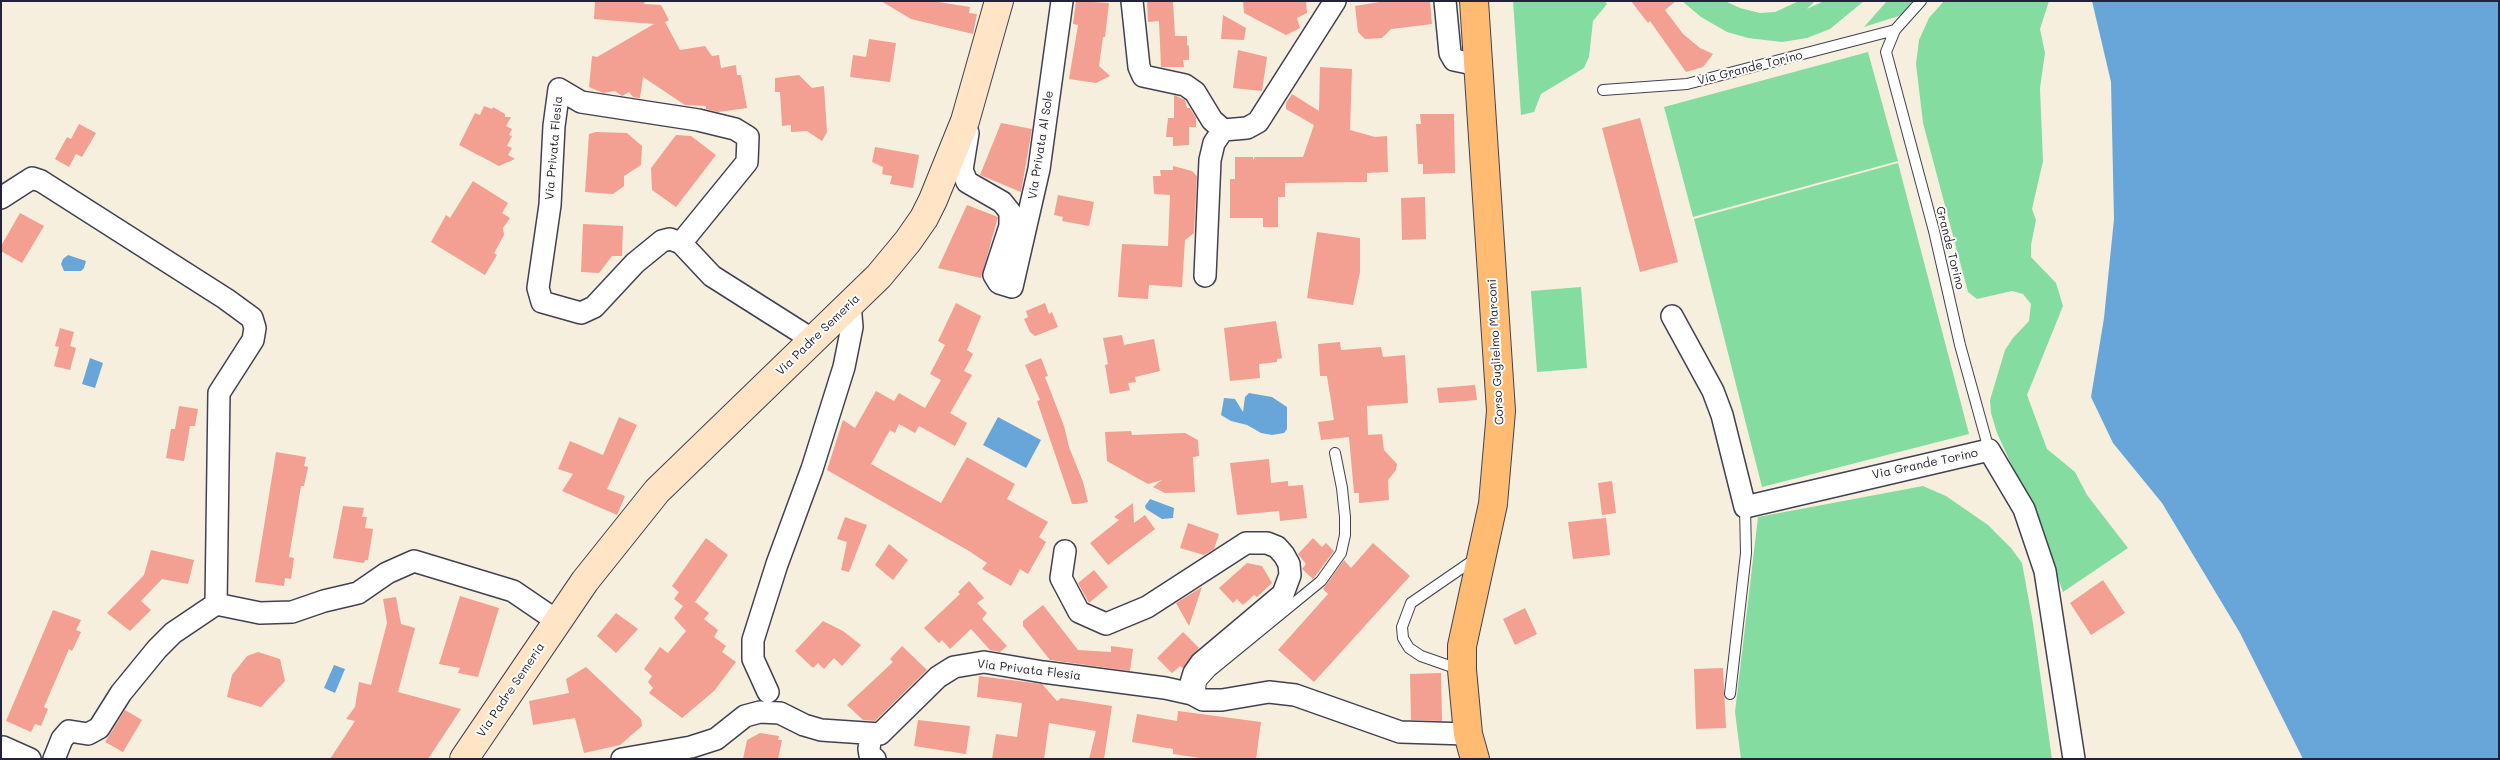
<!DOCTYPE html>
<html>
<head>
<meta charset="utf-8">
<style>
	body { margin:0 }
	#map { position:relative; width:2500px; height:760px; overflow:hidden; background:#f6efdd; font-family:Mali,sans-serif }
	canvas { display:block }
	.frame { position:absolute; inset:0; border:2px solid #22223b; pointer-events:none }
</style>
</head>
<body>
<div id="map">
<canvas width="2500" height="760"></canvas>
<div class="frame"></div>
</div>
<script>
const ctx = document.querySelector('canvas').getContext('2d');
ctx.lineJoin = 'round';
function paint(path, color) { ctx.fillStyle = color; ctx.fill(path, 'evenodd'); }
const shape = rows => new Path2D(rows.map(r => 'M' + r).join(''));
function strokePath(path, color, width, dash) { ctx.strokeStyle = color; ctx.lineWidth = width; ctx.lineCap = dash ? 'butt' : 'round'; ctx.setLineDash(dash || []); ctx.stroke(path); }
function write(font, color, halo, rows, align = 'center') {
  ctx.font = font + ' Mali,sans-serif'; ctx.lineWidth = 4; ctx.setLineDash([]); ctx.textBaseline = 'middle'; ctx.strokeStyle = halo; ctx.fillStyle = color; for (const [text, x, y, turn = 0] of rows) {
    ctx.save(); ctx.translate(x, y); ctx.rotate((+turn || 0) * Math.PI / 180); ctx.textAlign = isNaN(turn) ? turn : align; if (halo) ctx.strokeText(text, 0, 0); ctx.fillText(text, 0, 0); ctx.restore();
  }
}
const green = shape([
	[1513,1,1605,1,1607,4,1593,21,1589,57,1584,68,1541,94,1534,112,1521,115],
	[1682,1,1725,1,1740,8,1760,13,1775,12,1799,1,1815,1,1807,9,1824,1,1864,1,1830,29,1807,38,1782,42,1748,38,1727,32,1701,17],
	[1887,1,1918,1,1905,14,1864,27],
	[1944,1,2049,1,2040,29,2045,53,2040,88,2043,161,2032,209,2036,220,2031,245,2031,257,2056,283,2063,306,2027,395,2047,449,2075,472,2087,495,2128,548,2063,592,2034,514,1997,433,1991,413,1990,400,2005,350,2013,338,2029,321,2031,304,2023,294,2012,291,1977,299,1968,292,1923,123,1916,64,1919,40,1929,18],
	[1868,52,1898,161,1693,217,1664,107],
	[1898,163,1969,434,1762,487,1694,219],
	[1581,287,1587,368,1537,372,1531,291],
	[1923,486,1946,496,1988,525,2011,548,2022,563,2033,623,2052,759,1741,759,1735,712,1758,517]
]);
const water = shape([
	[2092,1,2499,1,2499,759,2303,759,2240,633,2162,503,2113,443,2091,397,2104,318,2114,219,2111,82],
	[68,255,86,261,84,268,81,271,64,271,61,264,63,259],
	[90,358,103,363,95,388,82,384],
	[1249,393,1272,397,1287,407,1287,429,1284,433,1272,435,1261,433,1247,425,1231,421,1221,415,1224,398,1235,399,1243,412,1245,397],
	[998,417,1041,440,1026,468,983,445],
	[1150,499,1174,508,1173,518,1162,519,1146,509,1145,506],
	[334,665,345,669,335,693,324,688]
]);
const building = shape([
	[595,1,645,1,644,4,661,5,669,20,665,22,680,50,705,46,712,56,719,55,721,68,736,65,737,75,741,75,747,108,718,112,706,109,706,106,685,105,643,77,640,98,633,97,629,92,622,96,615,91,603,93,589,87,592,56,597,57,654,24,594,19],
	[881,1,932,1,970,7,969,13,977,14,973,34,911,19],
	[1076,1,1109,3,1105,37,1103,37,1099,66,1110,76,1096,83,1069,79,1078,25,1073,24],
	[1147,1,1173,1,1175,36,1187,36,1187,45,1189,46,1189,60,1183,60,1184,67,1161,67,1159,21,1148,22],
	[1243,1,1306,1,1307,13,1297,18,1300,28,1286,35,1244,13],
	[1386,1,1430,1,1432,24,1391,29,1382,38,1365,39,1358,32,1355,6],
	[1631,1,1676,1,1665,10,1683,34,1700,48,1713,54,1703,67,1686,72,1650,21,1648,23],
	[1223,15,1246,28,1244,40,1221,39],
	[869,39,896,43,890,82,850,77,853,55,866,57],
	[1238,50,1267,57,1262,91,1233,88],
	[1320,67,1352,69,1350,130,1375,137,1387,136,1388,172,1367,173,1367,182,1285,183,1285,197,1278,197,1278,227,1263,227,1263,218,1230,218,1230,179,1235,179,1235,157,1253,157,1253,160,1255,157,1303,157,1314,125,1286,109,1286,103,1292,94,1319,111],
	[799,75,812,88,824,86,827,132,822,141,807,131,791,132,791,125,782,126,780,92,775,92,775,78],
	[1174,95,1185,100,1187,108,1190,108,1196,118,1196,127,1189,127,1189,145,1173,146,1173,137,1166,137,1168,118,1174,118],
	[484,106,492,109,493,107,505,114,505,117,511,117,506,126,512,129,509,135,512,136,507,146,512,148,508,155,515,159,499,166,459,145,475,113,480,115],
	[1420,114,1454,114,1455,173,1423,174,1423,164,1418,164,1416,124,1421,124],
	[1640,118,1678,262,1640,272,1602,128],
	[1001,123,1032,129,1021,192,980,175],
	[79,124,96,133,82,157,76,154,69,167,55,159,67,137,71,139],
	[596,132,627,133,642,146,641,165,624,176,624,186,613,194,585,192,589,134],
	[676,135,691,136,716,155,676,207,652,190,651,168],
	[875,147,919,155,913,188,890,184,892,176,882,174,883,167,872,162],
	[1173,166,1192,171,1197,176,1194,233,1185,240,1182,287,1149,285,1148,299,1118,297,1122,244,1168,246,1170,195,1154,194,1153,176,1161,176,1160,170,1173,170],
	[473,181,508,203,502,213,510,218,503,228,504,235,494,253,497,255,485,275,431,242,446,215,450,218],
	[1058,195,1094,202,1089,226,1062,221,1063,217,1054,215],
	[1425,197,1426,239,1402,240,1401,198],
	[967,205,998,217,981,278,938,268],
	[20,213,44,226,22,263,1,251,1,246],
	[583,224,623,226,622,256,612,256,599,273,581,272],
	[1317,232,1360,238,1360,272,1353,305,1307,298],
	[956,303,981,316,967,350,973,354,964,371,972,375,950,413,967,423,955,446,919,426,915,433,899,424,895,433,890,430,871,464,941,503,967,457,1015,484,1007,499,1048,522,1039,537,1046,542,1028,574,1020,569,1011,586,982,569,987,563,969,551,827,470,843,420,855,428,876,391,894,401,899,393,925,408,941,380,930,374,945,345,938,341],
	[1045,303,1049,314,1052,312,1058,327,1035,336,1030,332,1024,319,1028,317,1026,311],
	[1276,321,1282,358,1277,359,1277,362,1259,364,1260,378,1230,381,1224,328],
	[60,328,74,332,70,346,76,348,70,370,54,366,59,347,55,346],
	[1122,335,1124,345,1154,339,1160,371,1135,377,1136,382,1128,383,1130,390,1110,394,1105,365,1108,364,1103,338],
	[1340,342,1341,350,1381,347,1383,357,1405,355,1408,403,1367,406,1368,435,1382,434,1384,450,1397,464,1396,470,1388,480,1389,500,1359,503,1359,493,1354,493,1349,437,1321,440,1318,422,1334,420,1327,376,1320,376,1318,344],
	[1041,358,1048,376,1045,377,1064,426,1069,447,1083,482,1088,502,1078,504,1072,504,1037,401,1040,400,1025,365],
	[1475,385,1477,400,1439,403,1437,388],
	[179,406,198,409,195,426,190,426,184,461,166,458,171,429,175,429],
	[619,417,637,425,607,489,625,496,617,515,562,491,573,474,558,469,570,441,603,455],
	[1131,431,1132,435,1185,433,1198,440,1199,456,1193,457,1195,492,1165,493,1153,487,1162,480,1148,484,1107,461,1105,432],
	[276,452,306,457,304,466,308,467,304,486,301,486,289,557,294,558,291,579,285,578,284,586,255,582],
	[1269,459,1271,483,1288,481,1288,486,1303,485,1307,518,1280,521,1279,511,1237,515,1230,463],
	[1612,481,1616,513,1602,515,1598,483],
	[1133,503,1134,523,1145,515,1155,529,1108,565,1090,543,1119,520,1114,517],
	[343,506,364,508,362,517,367,517,365,528,373,529,368,560,365,560,364,563,333,558],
	[845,517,867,525,849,572,841,570,847,542,837,539],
	[1606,518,1610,555,1573,559,1568,522],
	[1188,523,1219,534,1214,549,1204,555,1180,548],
	[706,538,728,555,695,602,709,613,704,619,718,630,714,637,726,646,722,652,736,662,714,691,682,718,649,693,653,688,648,682,652,676,644,669,660,647,668,653,686,631,674,618,683,606,674,599,679,592,672,586],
	[1313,538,1322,547,1326,543,1334,551,1313,579,1302,569,1306,564,1298,554],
	[1373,543,1410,576,1314,682,1278,650,1328,594,1323,589,1344,560,1351,568],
	[889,544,908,560,893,580,875,565],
	[151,550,194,560,188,584,162,579,141,601,151,610,130,631,107,613,144,575],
	[1247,563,1262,566,1272,583,1257,597,1254,595,1243,605,1237,599,1233,603,1219,588],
	[1094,570,1108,587,1089,603,1078,583],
	[2103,580,2125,613,2091,635,2070,603],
	[969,581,984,598,977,603,987,613,982,619,1007,646,1000,652,990,650,971,629,950,649,942,640,939,643,924,628,960,594,958,592],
	[1202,587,1189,626,1176,603],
	[460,596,499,608,478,677,458,673,460,668,439,664],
	[396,597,401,624,415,628,398,692,461,709,428,759,330,759,355,721,346,719,355,707,359,682,371,685,387,623,383,599],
	[1043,605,1078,650,1111,652,1111,646,1133,649,1130,671,1050,660,1023,626,1023,621],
	[1525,608,1537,634,1515,645,1503,619],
	[53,610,81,620,76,630,81,632,72,651,69,649,44,707,48,709,41,726,35,724,31,732,6,721],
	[616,613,638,629,616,653,597,636],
	[823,621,843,631,861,645,842,666,834,658,824,669,818,663,813,668,795,651],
	[1183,632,1199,648,1183,668,1180,666,1172,673,1157,658],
	[902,646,927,670,875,721,863,720,847,705,893,662,890,659],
	[258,652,280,659,285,681,261,707,227,697,232,675,247,656],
	[586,667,641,719,642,726,620,745,584,753,575,718,533,725,529,701,569,693,566,679],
	[1723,668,1726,728,1696,729,1694,669],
	[1441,673,1442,721,1411,720,1410,674],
	[979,676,1042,684,1057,701,1061,698,1112,706,1104,759,1089,759,1096,731,1049,723,1044,759,992,759,996,734,1017,737,1022,703,977,697],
	[125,710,142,720,123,752,105,742],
	[1178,711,1261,722,1256,759,1208,759,1173,754,1173,749,1132,742,1137,714,1177,721],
	[918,720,970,726,966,754,914,746],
	[760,733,779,736,778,740,782,740,778,759,743,759,747,740]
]);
const service = shape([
	[1921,1,1895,30,1886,52,1934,231,1960,345,1989,450],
	[1603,90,1687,84,1895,30],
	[1461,670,1421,656,1409,648,1403,638,1402,627,1411,603,1475,559],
	[1200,690,1201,682,1211,671,1321,581,1341,553,1345,535,1345,517,1342,488,1335,453],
	[1730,694,1746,553,1745,507]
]);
const minor = shape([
	[1132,1,1139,67,1143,76,1185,85,1195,92,1212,120,1223,130],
	[1445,1,1450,53,1454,60,1478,65],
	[968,133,962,170,967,182,1002,202,1010,212,1010,226,994,275,999,283,1012,287,1039,169,1062,1],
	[1,198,32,178,41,181,226,299,252,318,255,328,253,340,219,393,216,604],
	[681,243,747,162,748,137,735,129,698,120,581,102,559,89,554,126,550,205,538,288,542,302,581,313,594,307,635,263,662,241,670,239,681,243,712,276,813,340],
	[1205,276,1210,160,1214,143,1223,130,1247,128,1258,122,1335,1],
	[1672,316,1713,391,1722,415,1745,507,1989,450,2024,509,2045,571,2074,759],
	[1065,551,1061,578,1079,612,1106,624,1147,607,1246,543,1267,543,1277,547,1284,555,1289,564,1290,575,1283,594,1201,663,1194,673,1191,683,1192,694],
	[768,692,753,659,753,640,777,564,812,469,844,367,852,327,850,304],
	[871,734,869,749,870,755,875,759],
	[3,747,30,759],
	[54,759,62,739,69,731,88,734,99,728,121,693,157,649,173,633,216,604,260,613,292,612,324,601,358,593,387,573,414,561,513,591,557,621],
	[622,759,691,747,716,739,745,716,760,712,780,713,804,725,821,730,880,734,938,677,954,667,984,662,1043,672,1165,688,1192,694,1203,700,1222,700,1269,692,1295,695,1400,732,1468,734]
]);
const secondary = shape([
	[464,759,585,581,657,491,879,276,908,241,924,218,933,200,965,121,999,1]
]);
const primary = shape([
	[1474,1,1501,411,1493,504,1462,646,1462,670,1468,734,1475,759]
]);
const streetNames = [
	["Via Grande Torino",1750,68,-14],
	["Via Privata Al Sole",1041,145,-81],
	["Via Privata Flesia",554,148,-85],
	["Grande Torino",1950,248,76],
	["Via Padre Semeria",818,335,-44],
	["Corso Guglielmo Marconi",1496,352,-93],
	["Via Grande Torino",1925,464,-12],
	["Via Privata Flesia",1029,670,7],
	["Via Padre Semeria",511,690,-56]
];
paint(green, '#85dca0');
paint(water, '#68a6da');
paint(building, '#f39f91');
strokePath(service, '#424153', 12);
strokePath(minor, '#424153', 24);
strokePath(secondary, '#424153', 30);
strokePath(primary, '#424153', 30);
strokePath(service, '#fff', 10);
strokePath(minor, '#fff', 21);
strokePath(secondary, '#ffe4c6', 28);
strokePath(primary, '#ffbb71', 28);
write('12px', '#22223b', '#fdfcf7', streetNames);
</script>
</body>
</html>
